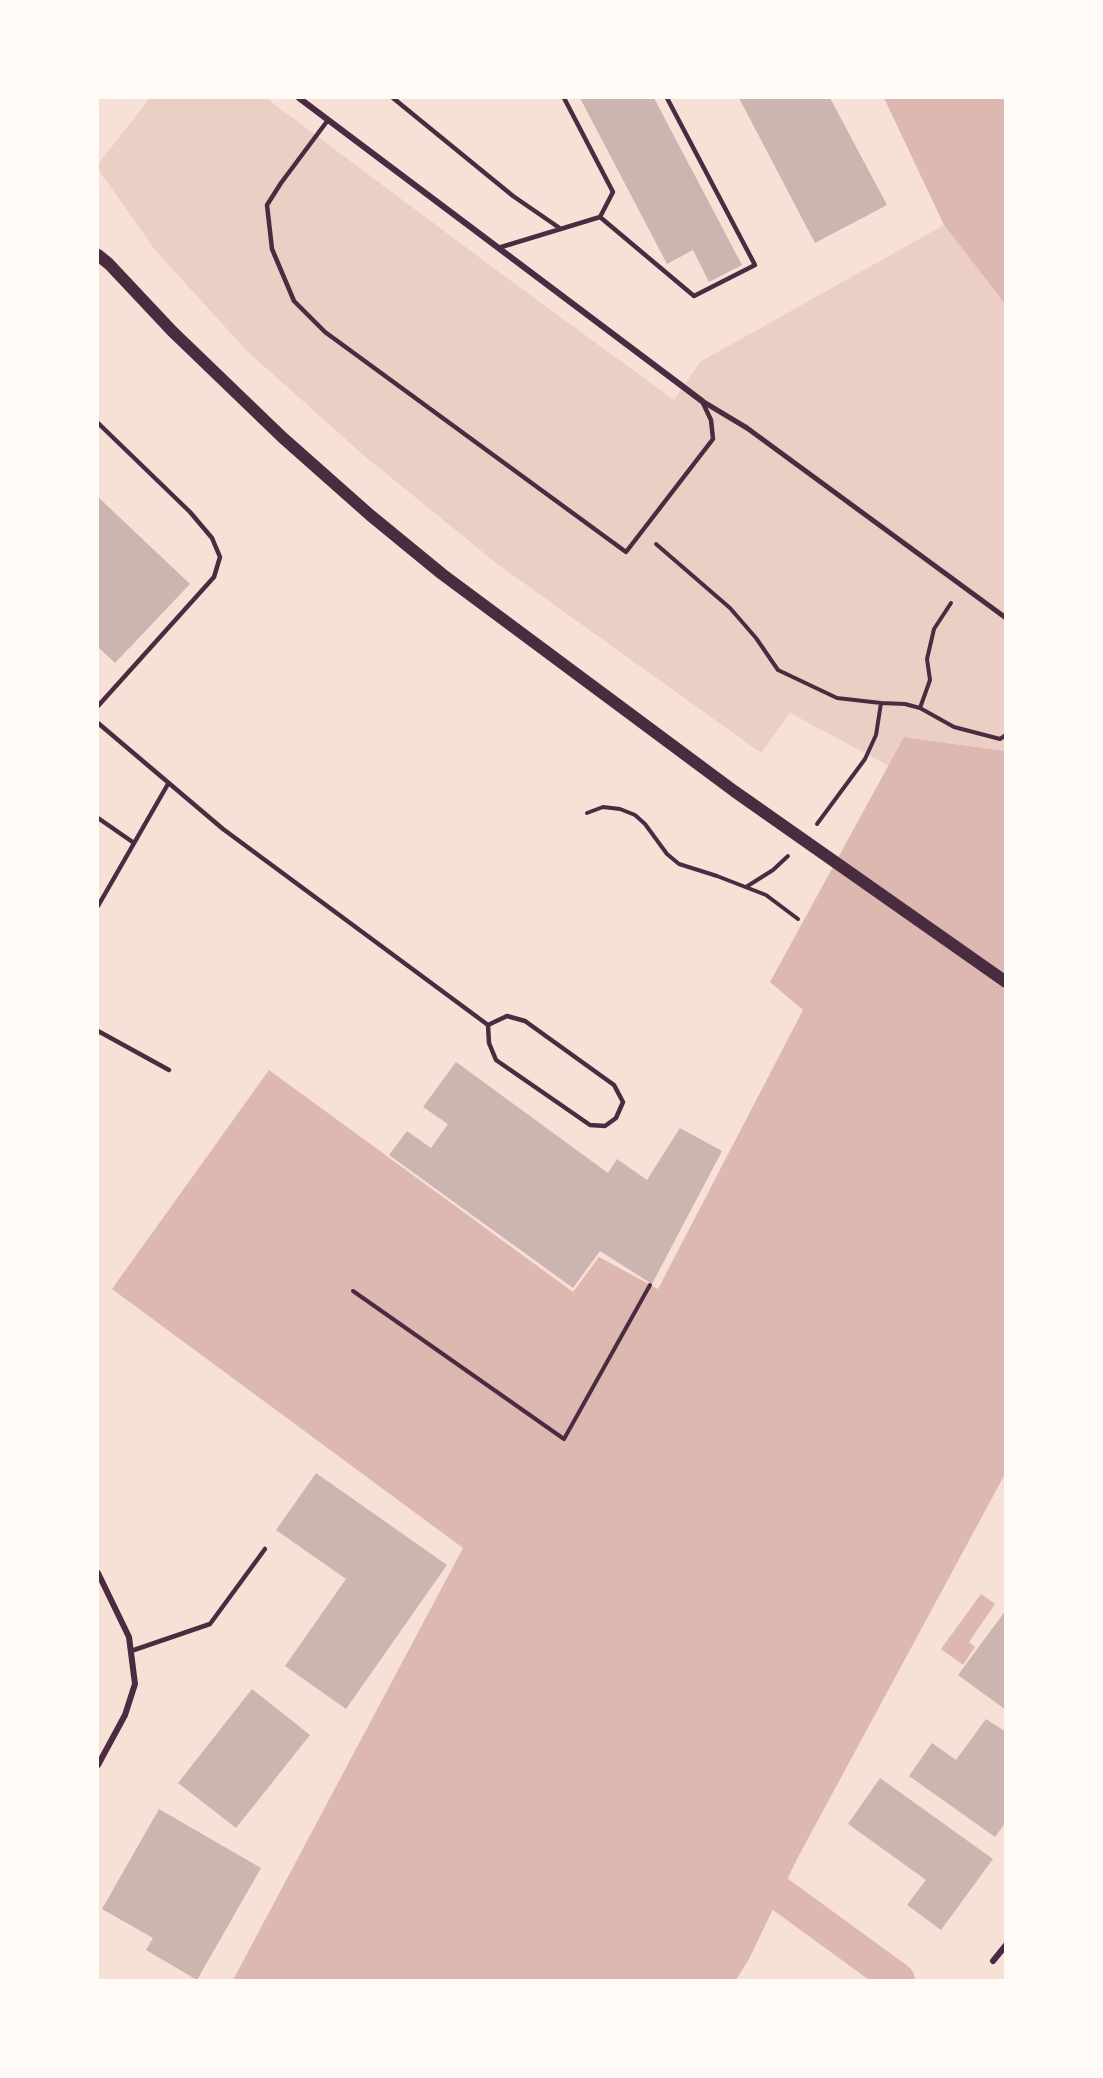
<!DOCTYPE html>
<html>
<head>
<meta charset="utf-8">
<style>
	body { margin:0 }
	#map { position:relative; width:1103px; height:2078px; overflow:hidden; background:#f7e1d7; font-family:Karla,sans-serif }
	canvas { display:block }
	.frame { position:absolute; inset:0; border:99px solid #fffaf5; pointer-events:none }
</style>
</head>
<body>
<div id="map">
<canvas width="1103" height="2078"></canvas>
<div class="frame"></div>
</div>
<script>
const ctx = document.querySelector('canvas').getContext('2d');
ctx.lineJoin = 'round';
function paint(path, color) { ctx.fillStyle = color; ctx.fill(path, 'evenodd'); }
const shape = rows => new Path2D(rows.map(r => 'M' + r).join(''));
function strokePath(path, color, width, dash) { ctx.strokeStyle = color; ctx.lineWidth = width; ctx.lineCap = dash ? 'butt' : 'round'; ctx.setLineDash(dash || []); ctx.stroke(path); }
const green = shape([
	[150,98,266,98,507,278,674,400,700,362,944,225,1005,304,1005,751,905,737,889,766,790,713,761,753,496,563,361,453,247,351,155,250,98,169,98,164]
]);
const water = shape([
	[884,98,1005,98,1005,304,944,225],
	[904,737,1005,751,1005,1474,797,1859,749,1959,736,1980,233,1980,463,1548,112,1289,269,1070,573,1292,599,1257,658,1289,803,1010,770,982],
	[981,1594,995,1604,969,1642,975,1647,963,1665,941,1649]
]);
const canal = shape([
	[743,1867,898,1980]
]);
const building = shape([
	[580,98,654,98,742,265,709,282,693,250,667,264],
	[739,98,830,98,887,205,815,243],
	[98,497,190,584,115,663,98,647],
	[456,1062,608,1173,617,1159,647,1180,680,1128,722,1151,652,1284,600,1251,573,1288,389,1155,407,1131,431,1148,448,1124,423,1107],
	[316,1473,447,1565,346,1709,285,1666,346,1579,276,1530],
	[1006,1610,1006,1710,958,1675],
	[252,1689,310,1735,236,1828,178,1783],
	[986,1719,1006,1732,1006,1822,995,1837,909,1776,932,1743,956,1760],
	[880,1778,993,1859,941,1930,907,1905,926,1880,848,1824],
	[159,1809,261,1868,197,1980,146,1950,153,1938,102,1909]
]);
const path = shape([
	[656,544,730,608,756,638,778,670,837,698,881,703,905,704,920,708,954,727,1000,739,1006,735],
	[920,708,930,680,927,659,934,629,951,603],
	[587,813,603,807,620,809,635,815,645,824,667,854,679,864,717,876,766,895,798,919],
	[817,824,865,759,876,735,881,703],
	[746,887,773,870,788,856],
	[353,1291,564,1439,650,1285]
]);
const service = shape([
	[393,98,513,196,561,229],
	[328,120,281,183,267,205,272,249,294,301,325,332,626,552,713,439,711,420,702,401],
	[600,217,694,296,755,265,667,98],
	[498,248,600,217,613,192,564,98],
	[98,423,190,512,212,538,220,557,214,577,98,706],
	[98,723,223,829,488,1025,489,1043,496,1060,590,1125,605,1126,616,1118,623,1102,614,1085,525,1021,507,1016,488,1025],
	[98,818,134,843],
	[98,906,168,784],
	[98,1031,169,1070],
	[131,1651,210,1624,265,1549]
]);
const pedestrian = shape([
	[702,401,747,428,1006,618]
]);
const minor = shape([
	[299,98,702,401],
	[98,1573,129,1637,135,1684,125,1715,98,1765],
	[993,1961,1006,1945]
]);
const secondary = shape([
	[98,255,109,264,172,331,282,437,370,515,442,574,734,791,1006,982]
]);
paint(green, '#ebcfc5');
paint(water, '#dcb8b0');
strokePath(canal, '#dcb8b0', 34);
paint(building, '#ccb4b1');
strokePath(path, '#4a2c40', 4);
strokePath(service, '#4a2c40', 4.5);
strokePath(pedestrian, '#4a2c40', 5);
strokePath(minor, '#4a2c40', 6);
strokePath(secondary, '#4a2c40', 12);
</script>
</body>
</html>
